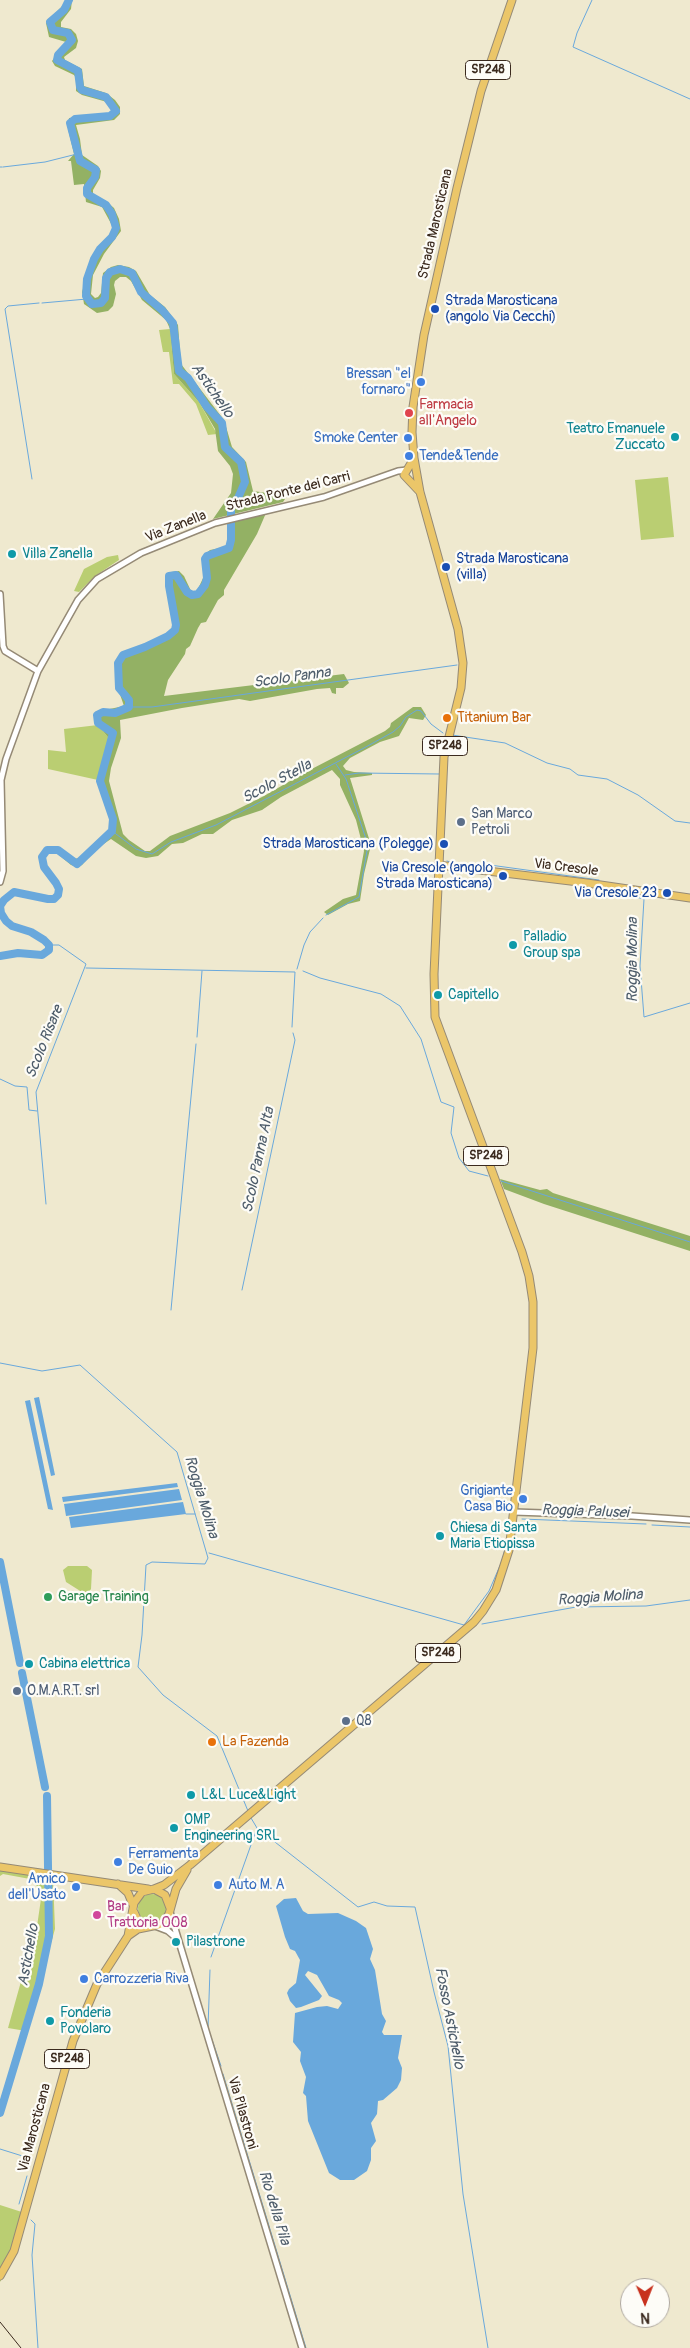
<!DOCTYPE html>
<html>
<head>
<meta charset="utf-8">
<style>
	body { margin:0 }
	#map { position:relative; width:690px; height:2348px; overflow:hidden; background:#efe9cf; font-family:Pangolin,sans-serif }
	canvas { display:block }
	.north { position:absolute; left:620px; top:2278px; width:50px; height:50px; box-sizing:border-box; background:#fdfcf7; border:1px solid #afa8a0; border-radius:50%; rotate:179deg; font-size:14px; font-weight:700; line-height:20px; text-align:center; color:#3b2a1e }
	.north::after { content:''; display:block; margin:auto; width:18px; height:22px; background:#c8321e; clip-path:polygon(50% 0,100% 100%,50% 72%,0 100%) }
</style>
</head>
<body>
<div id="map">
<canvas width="690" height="2348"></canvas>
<div class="north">N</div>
</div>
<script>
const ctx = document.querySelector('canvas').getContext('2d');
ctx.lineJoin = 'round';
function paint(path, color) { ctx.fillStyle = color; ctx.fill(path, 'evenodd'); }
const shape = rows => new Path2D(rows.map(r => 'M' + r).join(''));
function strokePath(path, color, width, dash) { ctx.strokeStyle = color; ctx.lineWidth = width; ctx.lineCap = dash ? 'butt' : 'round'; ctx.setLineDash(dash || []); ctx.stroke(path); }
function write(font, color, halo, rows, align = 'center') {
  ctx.font = font + ' Pangolin,sans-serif'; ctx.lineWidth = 4.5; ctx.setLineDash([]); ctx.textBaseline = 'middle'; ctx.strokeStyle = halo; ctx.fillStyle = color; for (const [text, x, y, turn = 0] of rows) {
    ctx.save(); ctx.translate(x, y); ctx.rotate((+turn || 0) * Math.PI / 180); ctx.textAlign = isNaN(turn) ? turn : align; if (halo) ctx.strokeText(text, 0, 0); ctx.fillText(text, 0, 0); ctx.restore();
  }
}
const green = shape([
	[170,329,174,374,199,402,217,434,208,435,196,404,179,384,173,384,169,352,163,352,159,330],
	[668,477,674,537,641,540,635,480],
	[118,555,119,560,95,576,79,592,74,591,84,569,107,557],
	[98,725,111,741,98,780,48,769,48,750,66,752,64,729],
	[68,1566,87,1566,92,1570,91,1589,88,1593,85,1594,66,1582,63,1570],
	[0,1870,53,1878,55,1929,26,2031,8,2028,32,1942,35,1940,42,1892,39,1892,38,1887,30,1879,3,1874,0,1876],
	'138 1908a14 14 0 1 1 28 0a14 14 0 1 1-28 0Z',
	[0,2205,28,2214,16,2255,0,2282]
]);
const forest = shape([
	[65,0,72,0,71,9,61,22,61,27,71,29,76,34,78,41,76,48,64,57,65,60,82,69,84,86,106,93,115,100,120,107,120,114,114,120,76,125,80,139,82,155,98,166,101,171,100,178,93,190,93,194,106,201,114,208,119,219,121,231,104,254,93,275,91,294,95,298,98,297,101,293,103,273,111,267,118,265,129,267,136,271,150,295,165,307,178,325,181,364,224,420,232,447,246,462,253,491,282,495,285,499,283,502,213,519,231,493,233,474,230,466,218,451,215,429,199,402,174,374,170,329,166,320,142,300,131,281,126,277,120,277,115,281,114,285,116,294,113,306,108,311,97,313,84,304,82,292,88,271,98,247,111,237,114,229,102,207,86,202,84,184,74,185,71,161,68,161,74,154,68,129,69,118,109,116,114,110,107,102,82,95,76,91,76,78,74,75,55,66,52,61,66,42,49,37,46,23,65,3],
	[266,513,257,534,224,590,224,595,218,600,206,622,201,623,198,628,190,646,186,649,185,654,168,680,164,696,344,674,349,683,343,688,336,688,336,694,332,693,330,688,317,689,250,701,239,699,182,708,120,720,121,738,111,768,109,781,123,834,129,840,145,851,150,851,170,836,230,813,264,796,304,773,385,731,390,727,391,723,413,707,421,707,426,715,423,720,409,718,399,736,380,742,350,758,343,766,346,770,354,772,372,773,372,775,350,778,371,845,364,874,360,901,348,904,328,915,324,912,343,899,356,895,364,851,356,820,340,785,340,779,332,770,281,797,262,810,232,820,213,834,202,834,183,843,172,844,158,856,146,858,136,856,111,839,96,849,82,865,78,867,71,865,54,851,47,853,45,859,41,861,47,847,59,848,74,859,79,858,111,830,111,815,98,780,111,741,98,725,95,712,124,706,115,680,116,666,122,653,136,650,161,639,173,628,166,582,167,577,171,572,179,571,184,576,191,591,196,593,205,574,203,556,210,550,225,547,228,542,227,522],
	[500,1179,540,1190,547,1189,553,1193,690,1236,690,1251,544,1204,504,1189]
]);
const water = shape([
	[39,1397,55,1475,51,1476,34,1398],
	[30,1400,53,1510,48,1509,25,1401],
	[177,1483,178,1487,63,1502,62,1497],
	[179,1489,182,1500,66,1516,64,1504],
	[183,1502,186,1514,71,1528,69,1517],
	[296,1898,303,1911,308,1914,338,1913,356,1921,366,1928,373,1949,370,1959,375,1970,382,2014,386,2021,382,2032,384,2035,402,2035,398,2058,402,2068,401,2080,397,2088,383,2100,378,2101,377,2114,371,2123,376,2141,371,2148,371,2160,367,2171,354,2180,340,2180,329,2173,308,2121,306,2096,303,2093,306,2077,300,2061,301,2052,293,2042,295,2013,317,2007,327,2006,338,2009,342,2003,339,2000,329,1996,317,1975,308,1971,305,1975,322,1996,319,2000,301,2007,296,2008,290,2001,287,1993,289,1989,296,1983,300,1960,295,1951,290,1949,285,1937,276,1906,284,1899]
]);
const stream = shape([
	[592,0,577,33,573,47,690,99],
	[0,167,2,167],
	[3,167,45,162,77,154],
	[42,303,87,299],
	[32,479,5,309,8,306,39,303],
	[129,707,152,707,457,665],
	[452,735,505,743,547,763,570,769,578,775,607,779,638,795,675,821,690,823],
	[345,775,359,773,439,774],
	[112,831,136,849,152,854,171,842,216,825,364,748,393,732,400,726,406,717,417,710,421,711,431,724,443,733],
	[447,861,457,864],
	[461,864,490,865,599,880],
	[601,889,644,899,640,966,644,1017,690,1003],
	[326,915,359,897,368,845,346,779,336,764],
	[86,968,295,972,292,1027],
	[297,969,304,945,310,932,323,918],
	[303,971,320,978,381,994,400,1006,421,1039,441,1102,454,1107,451,1133,459,1158,469,1171,488,1176],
	[197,1037,202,971],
	[0,1079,15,1086,27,1087,29,1110,37,1111],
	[501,1181,690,1242],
	[46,1204,36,1092,86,964,59,945,49,945],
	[242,1290,295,1040,293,1033],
	[171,1310,196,1044],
	[0,1363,42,1371,80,1365,177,1452,208,1558,205,1564,152,1562,146,1565,142,1635,138,1667,163,1695,217,1736,248,1811],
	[186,1514,195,1514],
	[522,1519,646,1524],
	[652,1525,690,1527],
	[209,1553,464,1625,489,1591,502,1561,507,1541],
	[482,1624,576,1607,646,1606,690,1600],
	[257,1828,358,1907,374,1902,387,1906,415,1907,434,1992,448,2046,463,2194,488,2348],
	[211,1957,257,1828,251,1818],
	[210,1970,208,2028,221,2066],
	[223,2074,306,2348],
	[0,2149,32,2159],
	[19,2204,27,2176],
	[31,2220,35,2224,32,2255,38,2348]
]);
const river = shape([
	[0,956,18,953,42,955,49,950,49,945,44,940,31,932,12,926,6,921,1,913,0,906,4,900,14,892,48,899,54,899,58,895,59,889,56,883,44,867,42,857,47,850,58,850,77,864,112,831,113,819,100,781,113,733,98,723,97,715,103,712,115,713,129,707,129,700,119,688,118,663,123,655,145,647,168,636,175,630,176,625,169,586,169,576,176,575,187,592,192,595,198,594,205,585,207,578,205,559,207,556,229,548,231,540,231,506,238,498,245,482,241,462,225,447,222,423,207,407,188,378,179,371,173,323,162,310,141,292,132,273,120,269,110,272,106,278,105,298,101,303,92,304,86,296,87,279,94,259,100,249,112,237,116,228,112,214,106,205,87,194,87,188,95,177,96,170,80,161,70,123,75,119,110,116,116,111,106,97,82,90,80,87,78,71,57,60,58,55,72,40,68,33,53,30,50,22,64,10,69,0],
	[0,1562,20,1663],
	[22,1673,45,1787],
	[0,2113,39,1984,49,1936,47,1796]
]);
const minor = shape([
	[0,594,3,646,5,651,38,671],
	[0,882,3,871,1,780,6,759,38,671,78,600,97,579,141,553,215,523,324,497,398,471,407,470],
	[514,1512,632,1516,690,1520],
	[170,1912,302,2348],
	[155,1926,168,1931,175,1937]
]);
const major = shape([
	[413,460,404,475,420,492],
	[438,865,587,883,690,898],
	[0,1867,148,1889],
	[118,1884,128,1893,133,1905],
	[154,1889,164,1885,190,1865,474,1622,483,1611,496,1590,509,1550,533,1348,533,1302,529,1276,522,1252,435,1017,434,974,444,757,461,688,463,663,458,629,420,492,414,458,412,432,413,407,424,335,457,188,481,91,512,0],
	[134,1912,138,1921,148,1926],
	[128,1936,138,1929,158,1925,164,1922,169,1914,176,1889,187,1870],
	[0,2276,14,2251,73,2041,97,1984,128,1936,134,1903,142,1892,154,1889,165,1895,170,1908]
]);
const rail = shape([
	[0,2322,21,2348]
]);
const markers = [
	[435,309,5,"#1a4fb4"],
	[421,382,5,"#3f7fe0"],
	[409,413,5,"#e0444e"],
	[675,437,5,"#0f9aa8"],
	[408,438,5,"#3f7fe0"],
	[409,456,5,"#3f7fe0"],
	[12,554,5,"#0f9aa8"],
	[446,567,5,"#1a4fb4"],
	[447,718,5,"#e8710a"],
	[461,822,5,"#5c6f8a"],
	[444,844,5,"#1a4fb4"],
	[503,876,5,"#1a4fb4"],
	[667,893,5,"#1a4fb4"],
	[513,945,5,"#0f9aa8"],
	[438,995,5,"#0f9aa8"],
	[523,1499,5,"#3f7fe0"],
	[440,1536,5,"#0f9aa8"],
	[48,1597,5,"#2e9e5b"],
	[29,1664,5,"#0f9aa8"],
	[17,1691,5,"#5c6f8a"],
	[346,1721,5,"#5c6f8a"],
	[212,1742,5,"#e8710a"],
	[191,1795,5,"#0f9aa8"],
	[174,1828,5,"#0f9aa8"],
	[118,1862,5,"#3f7fe0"],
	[218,1885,5,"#3f7fe0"],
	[76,1887,5,"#3f7fe0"],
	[97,1915,5,"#d1479c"],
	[176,1942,5,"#0f9aa8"],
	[84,1979,5,"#3f7fe0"],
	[50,2021,5,"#0f9aa8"]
];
const shields = [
	[488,70,45],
	[445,746,45],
	[486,1156,45],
	[438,1653,45],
	[67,2059,45]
];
const shieldNames = [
	["SP248",488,70],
	["SP248",445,746],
	["SP248",486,1156],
	["SP248",438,1653],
	["SP248",67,2059]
];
const streetNames = [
	["Strada Marosticana",436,224,-77],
	["Strada Ponte dei Carri",288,492,-14],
	["Via Zanella",176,527,-22],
	["Via Cresole",566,868,7],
	["Via Pilastroni",242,2113,74],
	["Via Marosticana",35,2128,-75]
];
const transitNames = [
	["Strada Marosticana",445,301,"left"],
	["(angolo Via Cecchi)",445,317,"left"],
	["Strada Marosticana",456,559,"left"],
	["(villa)",456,575,"left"],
	["Strada Marosticana (Polegge)",434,844],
	["Via Cresole (angolo",493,868],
	["Strada Marosticana)",493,884],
	["Via Cresole 23",657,893]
];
const shopNames = [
	["Bressan \"el",411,374],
	["fornaro\"",411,390],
	["Smoke Center",398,438],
	["Tende&Tende",419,456,"left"],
	["Grigiante",513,1491],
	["Casa Bio",513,1507],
	["Ferramenta",128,1854,"left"],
	["De Guio",128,1870,"left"],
	["Amico",66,1879],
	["dell'Usato",66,1895],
	["Auto M. A",228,1885,"left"],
	["Carrozzeria Riva",94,1979,"left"]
];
const healthNames = [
	["Farmacia",419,405],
	["all'Angelo",419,421]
];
const cultureNames = [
	["Teatro Emanuele",665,429,"right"],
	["Zuccato",665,445,"right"],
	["Villa Zanella",22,554],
	["Palladio",523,937],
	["Group spa",523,953],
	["Capitello",448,995],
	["Chiesa di Santa",450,1528],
	["Maria Etiopissa",450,1544],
	["Cabina elettrica",39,1664],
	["L&L Luce&Light",201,1795],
	["OMP",184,1820],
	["Engineering SRL",184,1836],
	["Pilastrone",186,1942],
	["Fonderia",60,2013],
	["Povolaro",60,2029]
];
const foodNames = [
	["Titanium Bar",457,718],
	["La Fazenda",222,1742]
];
const serviceNames = [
	["San Marco",471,814],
	["Petroli",471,830],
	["O.M.A.R.T. srl",27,1691],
	["Q8",356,1721]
];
const leisureNames = [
	["Garage Training",58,1597]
];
const hotelNames = [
	["Bar",107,1907],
	["Trattoria 008",107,1923]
];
const waterNames = [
	["Astichello",212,391,55],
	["Scolo Panna",292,678,-8],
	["Scolo Stella",277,782,-28],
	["Roggia Molina",633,960,-90],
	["Scolo Risare",45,1042,-68],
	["Scolo Panna Alta",259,1160,-78],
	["Roggia Molina",201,1497,73],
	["Roggia Palusei",585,1512,2],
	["Roggia Molina",600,1598,-4],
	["Astichello",29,1955,-80],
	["Fosso Astichello",449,2018,79],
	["Rio della Pila",274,2208,73]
];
paint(green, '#bace72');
paint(forest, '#93b164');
paint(water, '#69a8dc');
strokePath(stream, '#69a8dc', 1);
strokePath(river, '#69a8dc', 8);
strokePath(minor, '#958a76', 8);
strokePath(major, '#958a76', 9);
strokePath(minor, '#fff', 5);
strokePath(major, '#ebc669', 7);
strokePath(rail, '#3b2a1e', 1);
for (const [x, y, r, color] of markers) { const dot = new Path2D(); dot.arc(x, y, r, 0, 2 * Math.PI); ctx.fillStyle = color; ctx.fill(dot); strokePath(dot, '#fdfcf7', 2); }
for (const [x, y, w] of shields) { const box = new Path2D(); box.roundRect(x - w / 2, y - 9.5, w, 19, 4); ctx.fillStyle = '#fdfcf7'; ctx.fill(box); strokePath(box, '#3b2a1e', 1); }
write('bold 12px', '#3b2a1e', null, shieldNames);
write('14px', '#3b2a1e', '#fdfcf7', streetNames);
write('14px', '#164399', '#fdfcf7', transitNames, 'right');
write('14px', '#366cbe', '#fdfcf7', shopNames, 'right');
write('14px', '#be3a42', '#fdfcf7', healthNames, 'left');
write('14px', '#0d838f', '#fdfcf7', cultureNames, 'left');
write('14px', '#c56008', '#fdfcf7', foodNames, 'left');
write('14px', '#4e5e75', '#fdfcf7', serviceNames, 'left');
write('14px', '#27864d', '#fdfcf7', leisureNames, 'left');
write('14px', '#b23c85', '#fdfcf7', hotelNames, 'left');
write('italic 15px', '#4d5c6a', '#fdfcf7', waterNames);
</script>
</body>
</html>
